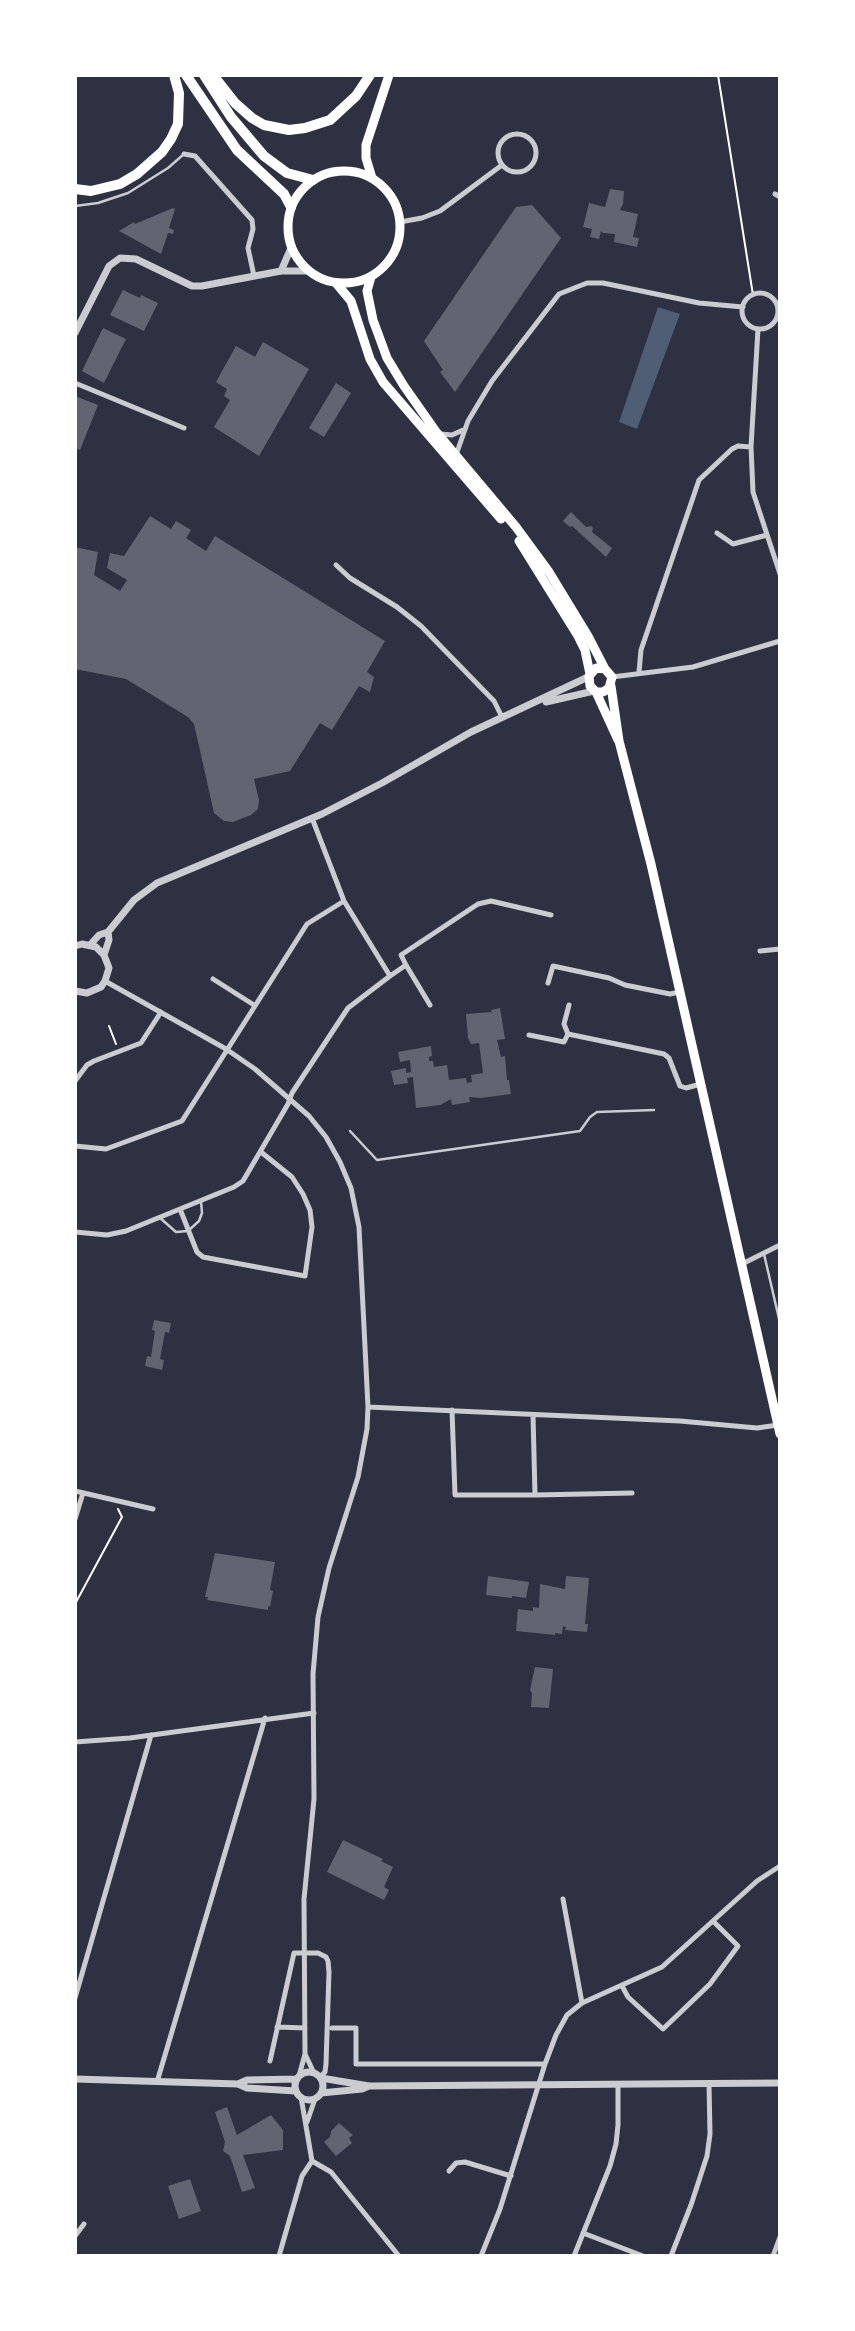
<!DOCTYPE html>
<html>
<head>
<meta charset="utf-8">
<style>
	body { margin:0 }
	#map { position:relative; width:855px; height:2331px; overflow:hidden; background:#2d3142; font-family:Bitter,serif }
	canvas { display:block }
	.frame { position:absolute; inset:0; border:77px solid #fff; pointer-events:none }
</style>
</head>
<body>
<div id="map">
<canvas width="855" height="2331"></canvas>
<div class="frame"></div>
</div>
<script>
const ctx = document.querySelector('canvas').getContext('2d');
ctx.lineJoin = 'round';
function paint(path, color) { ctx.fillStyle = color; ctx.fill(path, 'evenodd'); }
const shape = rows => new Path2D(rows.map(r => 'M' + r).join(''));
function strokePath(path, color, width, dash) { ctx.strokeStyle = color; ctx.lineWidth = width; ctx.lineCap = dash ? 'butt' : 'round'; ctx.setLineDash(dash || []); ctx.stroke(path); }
const water = shape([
	[658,307,680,314,637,429,619,422]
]);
const building = shape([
	[610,189,624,191,623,204,620,210,638,214,633,237,639,238,637,247,614,242,615,234,603,233,601,231,599,239,590,237,592,229,583,227,589,203,605,207],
	[532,205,561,238,455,392,440,372,443,370,424,341,516,207],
	[173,208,175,209,169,228,174,230,173,234,168,233,161,254,119,231,134,222,135,224],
	[123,290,140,298,141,295,158,303,144,331,110,315],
	[103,328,126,339,104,383,82,371],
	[263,342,309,369,259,456,214,427,230,400,224,396,227,389,216,382,236,346,255,357],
	[336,383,351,393,324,437,309,428],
	[75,396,98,405,80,450,75,448],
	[571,512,586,527,591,526,593,528,592,532,612,548,606,557,572,526,570,527,563,521],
	[150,516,171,529,176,521,191,530,186,538,206,551,215,536,385,641,367,672,374,677,370,692,359,686,332,730,320,723,290,771,254,779,259,800,258,809,251,815,233,822,224,821,214,813,194,724,188,717,126,679,75,669,75,547,98,552,94,575,120,591,127,580,107,568,110,553,124,556],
	[500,1008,505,1039,497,1040,501,1057,505,1056,507,1080,509,1080,511,1094,481,1098,469,1097,470,1102,452,1105,451,1099,440,1105,416,1108,413,1077,407,1078,408,1083,394,1085,391,1071,406,1068,406,1073,411,1072,410,1060,400,1062,398,1052,431,1046,432,1056,429,1057,429,1061,433,1061,434,1067,447,1065,449,1080,466,1078,467,1083,472,1082,471,1075,483,1073,479,1043,471,1044,468,1038,466,1014,492,1012,491,1010],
	[154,1320,171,1323,169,1333,165,1332,160,1359,164,1360,162,1370,145,1366,147,1356,151,1357,155,1331,152,1330],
	[215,1553,275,1562,270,1590,273,1591,270,1607,268,1606,268,1610,207,1600,208,1597,205,1597],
	[488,1576,529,1582,526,1598,512,1596,512,1598,486,1595],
	[566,1576,589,1578,585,1624,588,1624,587,1632,565,1630,566,1627,563,1626,562,1634,555,1633,555,1635,516,1631,518,1609,533,1611,533,1607,539,1608,540,1584,565,1589],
	[535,1667,553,1669,549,1708,531,1707,532,1693,530,1690],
	[343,1840,383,1859,381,1861,393,1867,384,1887,389,1890,384,1900,327,1872],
	[227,2107,237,2135,271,2115,283,2130,283,2150,243,2155,255,2188,242,2192,230,2156,223,2151,225,2142,215,2112],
	[339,2123,353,2135,349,2138,352,2143,336,2156,324,2142,330,2137,331,2131],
	[190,2179,201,2211,179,2219,168,2186]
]);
const path = shape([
	[718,75,753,295],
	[109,1026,116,1044],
	[75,1604,122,1517,118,1509]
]);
const service = shape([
	[75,206,98,203,128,193,168,168,184,154],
	[350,1131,377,1160,580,1131,590,1117,597,1112,654,1110],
	[159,1217,176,1232,188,1231,199,1221,202,1213,201,1201],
	[764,1254,780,1323]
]);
const minor = shape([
	'498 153a19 19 0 1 1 38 0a19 19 0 1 1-38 0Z',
	[184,154,195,156,252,220,253,229,248,248,254,276],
	[775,194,780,197],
	[400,222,422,218,440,211,502,165],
	'742 311a18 18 0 1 1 36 0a18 18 0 1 1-36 0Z',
	[758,329,751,447,753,492,780,574],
	[75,383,184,428],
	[440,434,452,435,463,430],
	[456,455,468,421,492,381,559,294,587,283,603,283,699,303,743,307],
	[717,533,733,544,767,535],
	[336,565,350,578,397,607,421,626,494,701,502,717],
	[639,672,641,650,699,480,732,449,738,446,751,447],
	[612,677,693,667,780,641],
	[312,818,344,901,390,976,406,965,430,1005],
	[760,951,780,949],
	[406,965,401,955,478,904,491,901,551,915],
	[213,979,254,1005],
	[105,981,226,1049,255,1069,309,1116,326,1137,340,1162,351,1188,359,1227,368,1407,367,1429,358,1477,329,1568,318,1617,313,1674,314,1799,304,1899,305,2054,299,2076],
	[548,983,553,966,609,978,625,985,670,994,680,992],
	[568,1034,564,1024,569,1005],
	[529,1035,564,1042,568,1034,664,1054,669,1058,680,1086,686,1088,701,1084],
	[75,1081,87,1065,94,1061,141,1043,161,1012],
	[75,1146,106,1149,182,1121,307,924,344,901],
	[180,1209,197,1252,203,1257,305,1276,312,1227,310,1210,303,1194,292,1177,261,1152],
	[75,1232,107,1235,126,1231,234,1187,243,1181,288,1104,292,1093,348,1008,390,976],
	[742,1264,780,1245],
	[368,1407,680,1421,757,1428,778,1425],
	[452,1410,455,1495,535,1495,533,1415],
	[75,1491,153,1509],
	[535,1495,632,1493],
	[75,1519,83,1493],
	[75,1742,130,1738,314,1713],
	[563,1899,582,2003],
	[622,1986,628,1997,663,2029,710,1984,738,1946,714,1922],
	[75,1998,151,1735],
	[277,2027,305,2028],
	[332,2028,356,2028,356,2064,545,2064],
	[305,2054,314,2073],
	[270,2061,294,1953,318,1953,326,1957,328,1961,329,1972,326,2064,325,2072,320,2077],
	[157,2082,265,1718],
	[301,2097,312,2161],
	[307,2122,315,2099],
	[312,2161,331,2172,399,2256],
	[449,2171,456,2163,465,2162,511,2176],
	[583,2233,643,2256],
	[75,2236,84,2224],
	[279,2256,302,2176,312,2161],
	[481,2256,500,2209,545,2064,556,2035,567,2015,582,2003,662,1967,757,1881,780,1866],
	[574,2256,610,2166,616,2144,618,2125,618,2084],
	[671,2256,691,2205,707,2156,710,2134,709,2084],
	[773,2256,780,2237]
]);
const tertiary = shape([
	[281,271,291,248],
	[75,333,109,266,120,258,136,259,192,286,202,286,281,271,308,271],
	[546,702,594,691],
	[90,945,99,935,108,932,134,900,157,883,322,814,382,783,471,732,588,677],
	[75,946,82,944,96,947,104,955,109,968,105,981,101,987,87,993,75,991],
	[104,955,109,940,108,932],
	'295 2086a14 14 0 1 1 28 0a14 14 0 1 1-28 0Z',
	[321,2078,369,2086,780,2083],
	[75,2079,238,2084,247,2088,296,2091],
	[238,2084,247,2080,297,2079],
	[321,2093,362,2089,369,2086]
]);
const primary = shape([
	'288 227a56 56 0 1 1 112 0a56 56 0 1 1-112 0Z',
	[372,178,366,158,366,145,389,75],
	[371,277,367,291,373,320,387,358,404,386,437,433,516,527,549,572,588,636,605,669,612,677,609,688,603,692,596,692,590,686,589,676,596,668,605,669],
	[336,283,351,301,370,359,383,382,501,519],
	[519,541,578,636,585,650,590,674],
	[611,686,619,741,651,864,780,1434],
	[596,692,618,740]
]);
const trunk = shape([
	[186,75,237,150,284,194,291,207],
	[204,75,231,117,264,156,287,173,313,180],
	[213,75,235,103,252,118,264,125,289,130,305,128,330,120,356,96,370,75],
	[75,189,91,191,120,184,137,174,162,152,171,139,178,124,179,93,174,75]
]);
paint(water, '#4f5d75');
paint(building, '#626471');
strokePath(path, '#fff', 2);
strokePath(service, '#caccd0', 2.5);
strokePath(minor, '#caccd0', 5);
strokePath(tertiary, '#caccd0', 7);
strokePath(primary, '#fff', 9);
strokePath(trunk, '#fff', 10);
</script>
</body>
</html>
